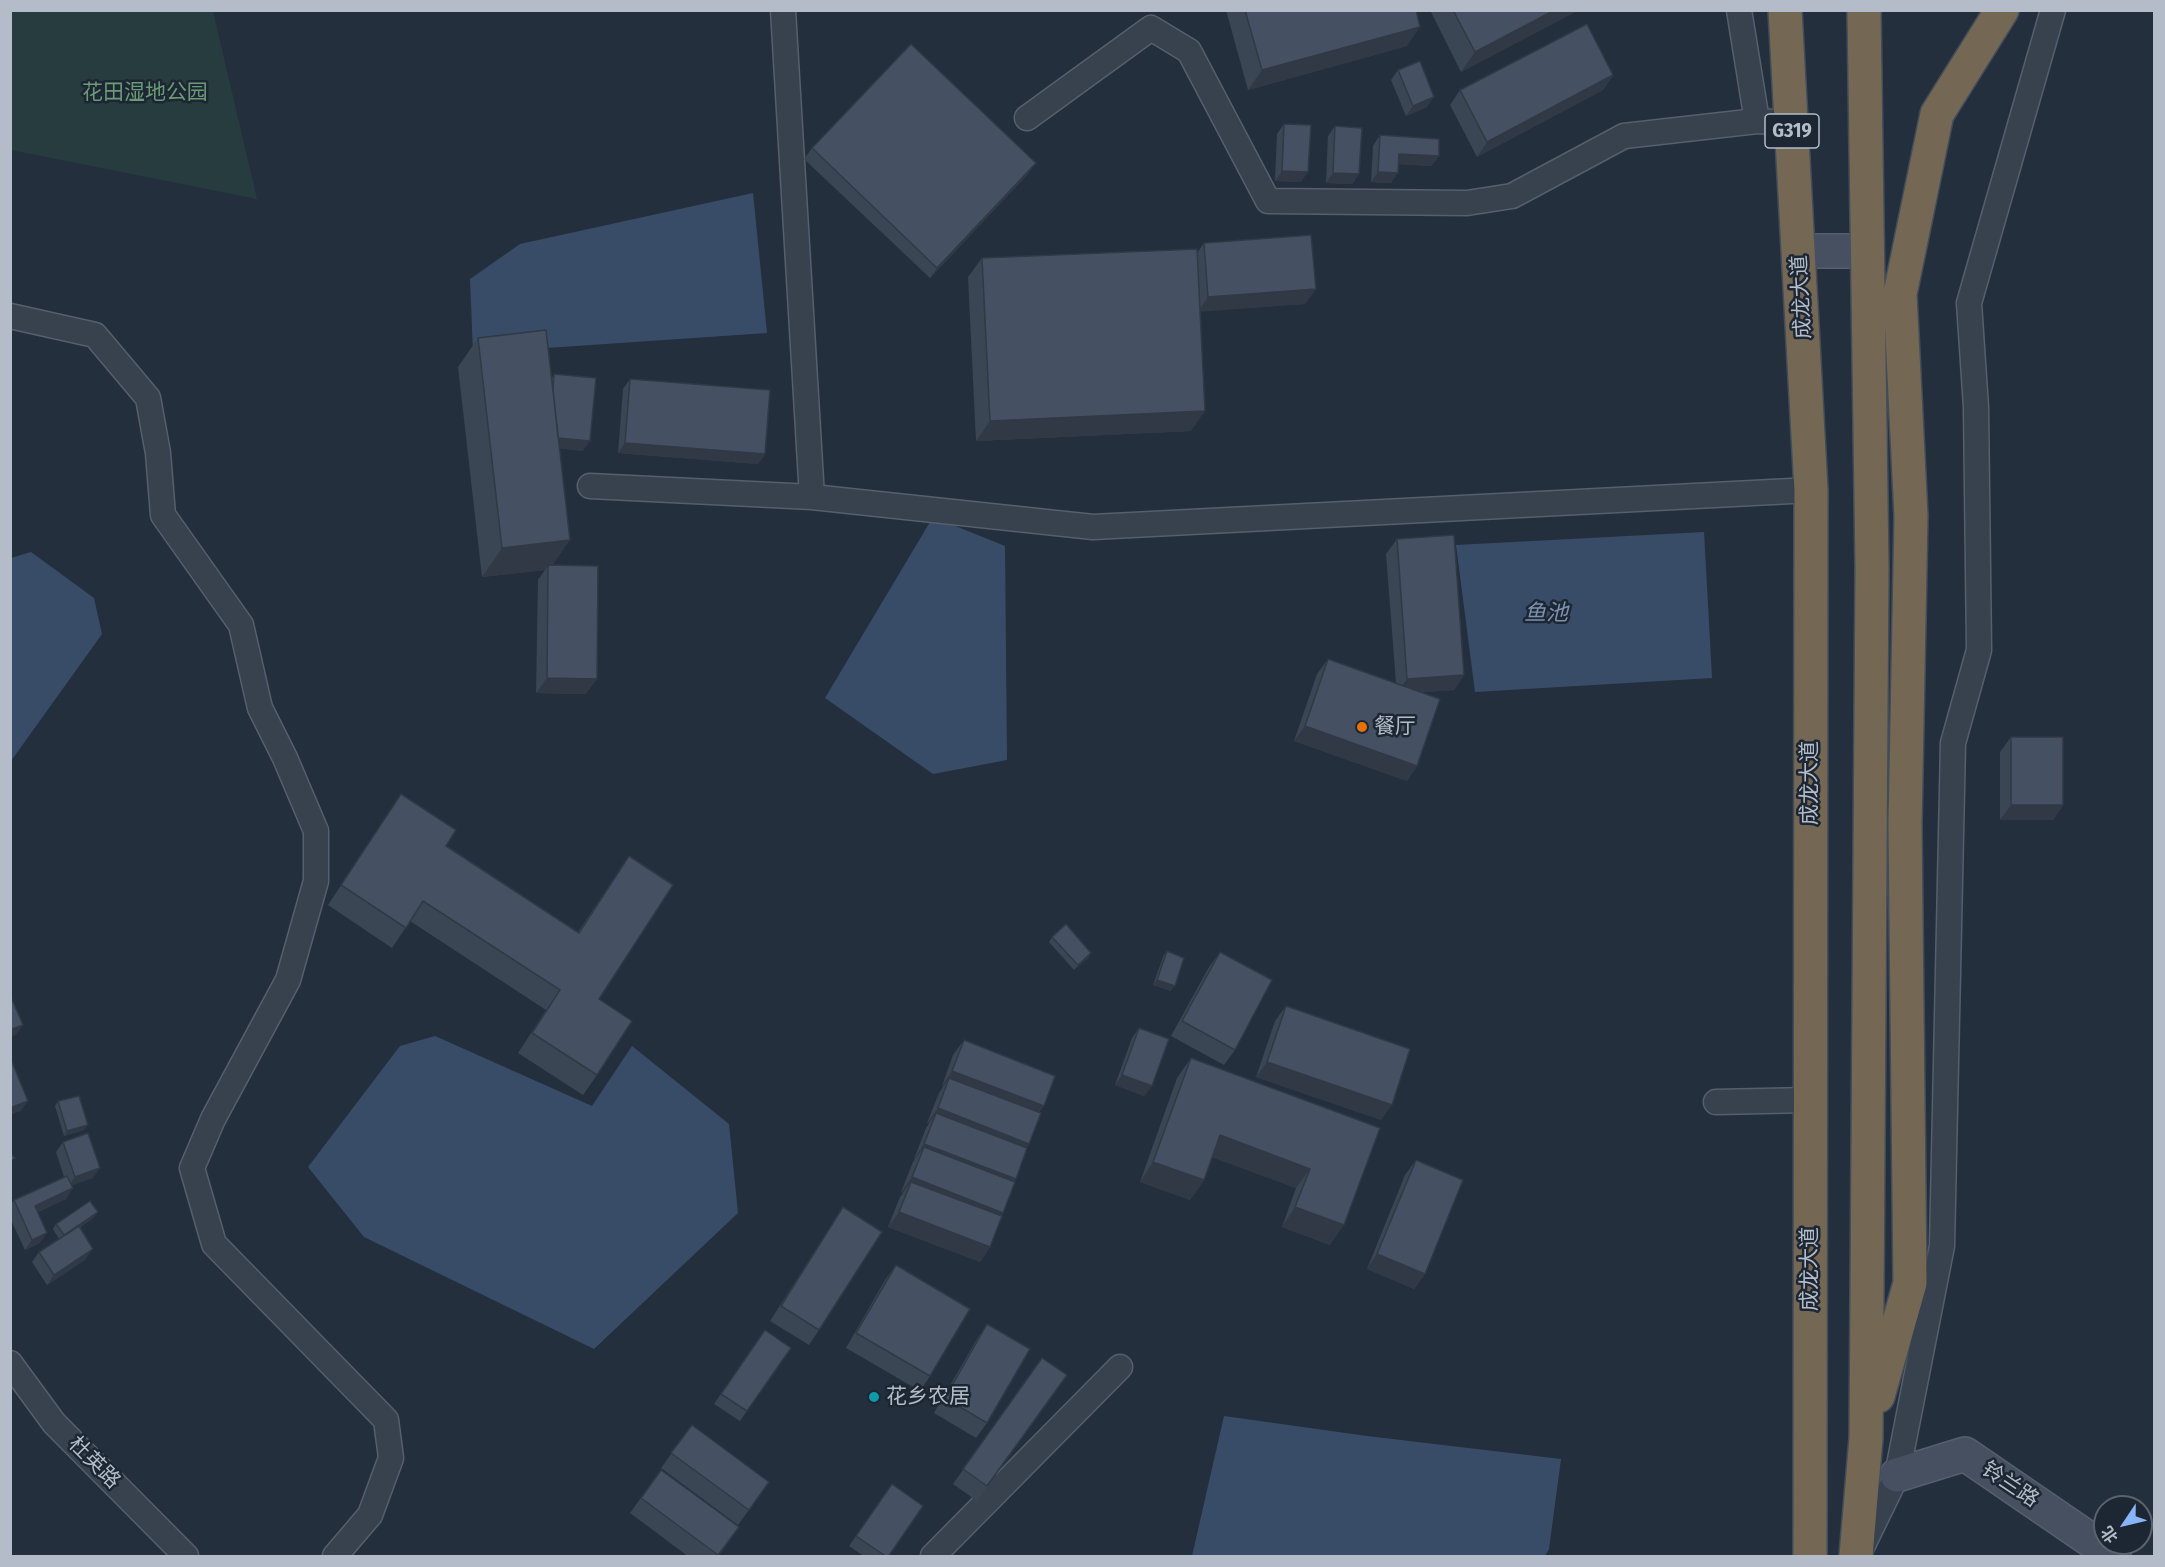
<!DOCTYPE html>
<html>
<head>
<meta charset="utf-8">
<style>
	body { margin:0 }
	#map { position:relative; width:2165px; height:1567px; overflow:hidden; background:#242f3e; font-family:"Fira Sans Condensed","Noto Sans SC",sans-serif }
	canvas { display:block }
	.frame { position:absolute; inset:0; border:12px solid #b4bcc9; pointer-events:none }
	.north { position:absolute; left:2093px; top:1495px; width:60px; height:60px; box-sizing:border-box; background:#1d2633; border:2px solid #59626f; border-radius:50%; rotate:235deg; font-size:16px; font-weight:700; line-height:24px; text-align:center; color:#b4bcc9 }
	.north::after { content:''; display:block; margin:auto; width:21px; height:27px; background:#8ab4f8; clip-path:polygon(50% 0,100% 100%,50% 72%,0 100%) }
</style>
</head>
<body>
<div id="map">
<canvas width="2165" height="1567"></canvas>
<div class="frame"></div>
<div class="north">北</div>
</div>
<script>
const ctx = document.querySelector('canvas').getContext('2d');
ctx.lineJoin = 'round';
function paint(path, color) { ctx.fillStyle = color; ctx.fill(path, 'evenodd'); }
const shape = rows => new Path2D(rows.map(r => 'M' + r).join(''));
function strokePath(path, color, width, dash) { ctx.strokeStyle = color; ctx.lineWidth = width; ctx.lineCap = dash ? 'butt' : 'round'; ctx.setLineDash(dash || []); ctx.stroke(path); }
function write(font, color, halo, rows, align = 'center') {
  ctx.font = font + ' "Fira Sans Condensed","Noto Sans SC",sans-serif'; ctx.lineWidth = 5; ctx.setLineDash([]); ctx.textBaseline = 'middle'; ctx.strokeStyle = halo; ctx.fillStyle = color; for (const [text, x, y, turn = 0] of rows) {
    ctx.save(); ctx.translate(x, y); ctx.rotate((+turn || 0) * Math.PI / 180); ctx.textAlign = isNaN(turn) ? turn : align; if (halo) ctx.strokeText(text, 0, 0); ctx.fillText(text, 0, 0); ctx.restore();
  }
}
const green = shape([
	[10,11,213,11,257,199,11,150]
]);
const water = shape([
	[753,193,767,333,473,353,470,279,520,244],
	[933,517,1005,546,1007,760,933,774,825,698],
	[1704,532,1712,678,1475,692,1456,545],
	[31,552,94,598,102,634,11,761,11,558],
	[435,1036,592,1106,632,1046,729,1124,738,1213,594,1349,364,1237,308,1167,400,1046],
	[1224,1416,1367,1436,1561,1459,1549,1549,1545,1556,1192,1556]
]);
const street = shape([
	[783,10,812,497,1093,527,1811,490],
	[1739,10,1757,121],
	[1027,118,1151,28,1189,51,1268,201,1467,203,1512,196,1624,136,1757,121,1792,123],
	[10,316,95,335,148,398,158,453,163,515,241,625,260,708,285,758,316,831,316,881,288,980,213,1119,192,1168,214,1244,386,1420,391,1458,370,1515,335,1556],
	[590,486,812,497],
	[1716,1102,1809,1100],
	[10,1363,54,1423,186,1556],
	[1861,1549,1897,1475,1942,1246,1953,743,1979,650,1976,407,1969,303,2053,10],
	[933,1556,1120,1367]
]);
const secondary = shape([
	[1800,251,1865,251],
	[1897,1475,1965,1454,2114,1556]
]);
const highway = shape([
	[1785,10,1811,490,1810,1556],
	[1878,1396,1910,1283,1905,825,1911,516,1900,294,1937,114,2002,10],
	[1856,1556,1866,1438,1872,568,1864,10]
]);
const wall = shape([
	[1226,10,1416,10,1407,46,1248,90],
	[1430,10,1579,10,1461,72],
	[1398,70,1427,107,1406,116,1391,80],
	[1613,75,1603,90,1477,157,1450,105,1460,90],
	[1284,124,1301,182,1275,181,1277,134],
	[1335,126,1359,174,1352,184,1326,183,1328,136],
	[1380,135,1439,156,1431,166,1398,164,1391,183,1371,182,1373,146],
	[812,148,1029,173,930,278,804,159],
	[1204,243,1316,289,1305,304,1200,311,1191,431,976,441,968,277,982,258,1197,253],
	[478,338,552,378,554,374,583,451,560,448,553,565,586,694,536,693,538,580,545,570,482,577,458,367],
	[630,379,765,454,758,464,618,453,623,389],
	[1397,539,1464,675,1454,690,1422,692,1417,766,1407,781,1294,741,1317,674,1328,659,1396,683,1386,554],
	[2011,737,2063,805,2053,820,2000,820,2000,752],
	[401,794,446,846,578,932,629,856,599,999,597,1075,583,1095,518,1053,546,1010,410,921,392,948,328,905],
	[1052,937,1091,953,1088,958,1074,970,1049,942],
	[1167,951,1171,991,1153,985,1163,957],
	[1220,952,1235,1050,1224,1065,1171,1036,1209,967],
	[1286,1006,1381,1120,1256,1077,1275,1021],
	[1139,1028,1152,1086,1144,1096,1115,1085,1132,1038],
	[964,1040,1039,1113,1029,1144,1026,1148,990,1247,980,1262,888,1227,900,1197,903,1193,901,1192,913,1162,915,1159,914,1159,926,1128,929,1124,927,1123,939,1093,943,1087,942,1086,953,1055],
	[1191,1058,1380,1128,1330,1245,1282,1227,1296,1188,1212,1157,1204,1180,1190,1200,1140,1182,1177,1078],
	[58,1101,84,1130,64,1136,55,1106],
	[63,1142,93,1178,72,1185,66,1199,38,1212,40,1243,25,1250,10,1218,10,1205,14,1200,64,1177,56,1152],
	[1416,1160,1425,1274,1414,1289,1367,1269,1405,1175],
	[843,1207,819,1330,809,1345,770,1321],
	[98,1212,94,1217,79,1228,86,1259,47,1285,32,1262,39,1252,59,1239,53,1229,56,1224],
	[896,1265,930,1376,920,1391,846,1348,885,1280],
	[987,1324,987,1423,976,1438,934,1413,977,1339],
	[765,1330,791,1348,740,1421,714,1404],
	[1042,1358,1067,1375,977,1501,953,1484],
	[692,1425,769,1482,738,1525,661,1468],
	[661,1470,739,1527,718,1557,689,1557,630,1513],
	[892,1484,888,1557,865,1557,849,1546]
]);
const shadedWall = shape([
	[1555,10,1579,10,1461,72,1475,52],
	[1420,27,1407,46,1248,90,1262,70],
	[1613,75,1603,90,1477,157,1487,142],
	[1434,97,1427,107,1406,116,1413,106],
	[1399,154,1439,156,1431,166,1392,164],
	[1036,163,1029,173,930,278,937,268],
	[1282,171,1308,172,1301,182,1275,181],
	[1378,172,1398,173,1391,183,1371,182],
	[1333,173,1359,174,1352,184,1326,183],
	[1316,289,1305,304,1198,312,1208,297],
	[1205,411,1191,431,976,441,990,421],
	[549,437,590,441,583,451,542,447],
	[625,443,765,454,758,464,618,453],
	[570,540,550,569,548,565,545,570,482,577,502,548],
	[1464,675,1454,690,1396,694,1407,679],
	[547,678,597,679,586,694,536,693],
	[1305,726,1417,766,1407,781,1294,741],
	[2011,805,2063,805,2053,820,2000,820],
	[1091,953,1088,958,1074,970,1078,965],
	[1157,980,1175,986,1171,991,1153,985],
	[23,1025,16,1035,10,1037,10,1030],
	[1267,1062,1392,1105,1381,1120,1256,1077],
	[952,1071,1044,1106,1033,1121,949,1078,943,1087,942,1086],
	[1122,1075,1152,1086,1144,1096,1115,1085],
	[28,1101,21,1111,10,1115,10,1108],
	[938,1108,1029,1144,1019,1159,936,1113,929,1124,927,1123],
	[88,1125,84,1130,64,1136,67,1131],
	[1220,1135,1310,1169,1296,1188,1206,1155],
	[924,1144,1016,1179,1005,1194,924,1147,915,1159,914,1159],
	[1153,1162,1204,1180,1190,1200,1140,1182],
	[100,1168,93,1178,68,1187,75,1177],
	[912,1177,1003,1213,993,1228,911,1182,903,1193,901,1192],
	[73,1188,66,1199,28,1216,35,1206],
	[1295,1207,1344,1225,1330,1245,1282,1227],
	[98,1212,94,1217,60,1240,64,1235],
	[899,1212,990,1247,980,1262,888,1227],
	[47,1233,40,1243,25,1250,32,1240],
	[93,1249,86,1259,47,1285,54,1275],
	[1377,1254,1425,1274,1414,1289,1367,1269]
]);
const building = shape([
	[1245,10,1416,10,1420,27,1262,70,1245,10],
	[1453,10,1555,10,1475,52,1453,10],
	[1587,24,1613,75,1487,142,1460,90,1587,24],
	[911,44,1036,163,937,268,812,148,911,44],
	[1420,61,1434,97,1413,106,1398,70,1420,61],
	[1284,124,1311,125,1308,172,1282,171,1284,124],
	[1335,126,1362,128,1359,174,1333,173,1335,126],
	[1380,135,1439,139,1439,156,1399,154,1398,173,1378,172,1380,135],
	[1311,235,1316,289,1208,297,1204,243,1311,235],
	[1197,249,1205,411,990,421,982,258,1197,249],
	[546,330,570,540,502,548,478,338,546,330],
	[554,374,596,378,590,441,558,438,553,389,554,374],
	[630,379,770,390,765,454,625,443,630,379],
	[1454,535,1464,675,1407,679,1397,539,1454,535],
	[548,565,598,566,597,679,547,678,548,565],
	[1328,659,1440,699,1417,766,1305,726,1328,659],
	[2011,737,2063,737,2063,805,2011,805,2011,737],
	[401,794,456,830,446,846,579,933,629,856,673,885,599,999,632,1021,597,1075,532,1033,560,990,423,901,406,928,341,885,401,794],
	[1066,924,1091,953,1078,965,1052,937,1066,924],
	[1167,951,1184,958,1175,986,1157,980,1167,951],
	[1220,952,1272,980,1235,1050,1182,1021,1220,952],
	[11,997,23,1025,10,1030,10,998,11,997],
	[1286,1006,1410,1049,1392,1105,1267,1062,1286,1006],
	[1139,1028,1169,1039,1152,1086,1122,1075,1139,1028],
	[964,1040,1055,1076,1044,1106,952,1071,964,1040],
	[10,1057,28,1101,10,1108,10,1057],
	[1191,1058,1380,1128,1344,1225,1295,1207,1310,1169,1220,1135,1204,1180,1153,1162,1191,1058],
	[949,1078,1041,1113,1029,1144,938,1108,949,1078],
	[79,1096,88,1125,67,1131,58,1101,79,1096],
	[936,1113,1027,1148,1016,1179,924,1144,936,1113],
	[88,1133,100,1168,75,1177,63,1142,88,1133],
	[924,1147,1015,1182,1003,1213,912,1177,924,1147],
	[10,1153,15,1158,10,1162,10,1153],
	[1416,1160,1463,1180,1425,1274,1377,1254,1416,1160],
	[67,1176,73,1188,35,1206,47,1233,32,1240,14,1200,67,1176],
	[911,1182,1002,1216,990,1247,899,1212,911,1182],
	[90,1201,98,1212,64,1235,56,1224,90,1201],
	[843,1207,882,1232,819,1330,781,1306,843,1207],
	[79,1226,93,1249,54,1275,39,1252,79,1226],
	[896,1265,970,1309,930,1376,856,1333,896,1265],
	[987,1324,1030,1349,987,1423,945,1398,987,1324],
	[765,1330,791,1348,747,1411,721,1394,765,1330],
	[1042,1358,1067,1375,987,1486,963,1469,1042,1358],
	[692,1425,769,1482,749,1510,671,1453,692,1425],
	[661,1470,739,1527,718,1555,641,1498,661,1470],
	[892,1484,923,1506,888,1557,887,1557,856,1536,892,1484]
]);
const markers = [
	[1362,727,6,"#e8710a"],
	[874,1397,6,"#0f9aa8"]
];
const shields = [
	[1792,131,54]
];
const shieldNames = [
	["G319",1792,131]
];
const parkNames = [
	["花田湿地公园",145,93]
];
const streetNames = [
	["成龙大道",1802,297,-93],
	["成龙大道",1810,783,-90],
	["成龙大道",1810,1269,-90],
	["杜英路",94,1463,45],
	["铃兰路",2010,1485,34]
];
const poiNames = [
	["餐厅",1374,727],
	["花乡农居",886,1397]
];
const waterNames = [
	["鱼池",1546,614]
];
paint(green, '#263c3f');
paint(water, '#394c67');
strokePath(street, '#565f6c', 27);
strokePath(secondary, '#565f6c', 36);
strokePath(highway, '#434c59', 36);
strokePath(street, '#38414e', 24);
strokePath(secondary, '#465061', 33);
strokePath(highway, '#746855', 33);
paint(wall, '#3b4654');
paint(shadedWall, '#303945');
paint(building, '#455162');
strokePath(building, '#303945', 1.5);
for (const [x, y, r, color] of markers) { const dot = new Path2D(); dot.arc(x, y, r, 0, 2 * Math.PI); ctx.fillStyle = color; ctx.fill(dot); strokePath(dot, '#1d2633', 2); }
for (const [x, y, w] of shields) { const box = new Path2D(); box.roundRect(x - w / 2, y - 17, w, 34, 4.5); ctx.fillStyle = '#1d2633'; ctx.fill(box); strokePath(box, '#b4bcc9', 1.5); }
write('bold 20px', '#b4bcc9', null, shieldNames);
write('21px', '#6b9a76', '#1d2633', parkNames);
write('21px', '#b4bcc9', '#1d2633', streetNames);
write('21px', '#b4bcc9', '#1d2633', poiNames, 'left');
write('italic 22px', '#7c92b1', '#1d2633', waterNames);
</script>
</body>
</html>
